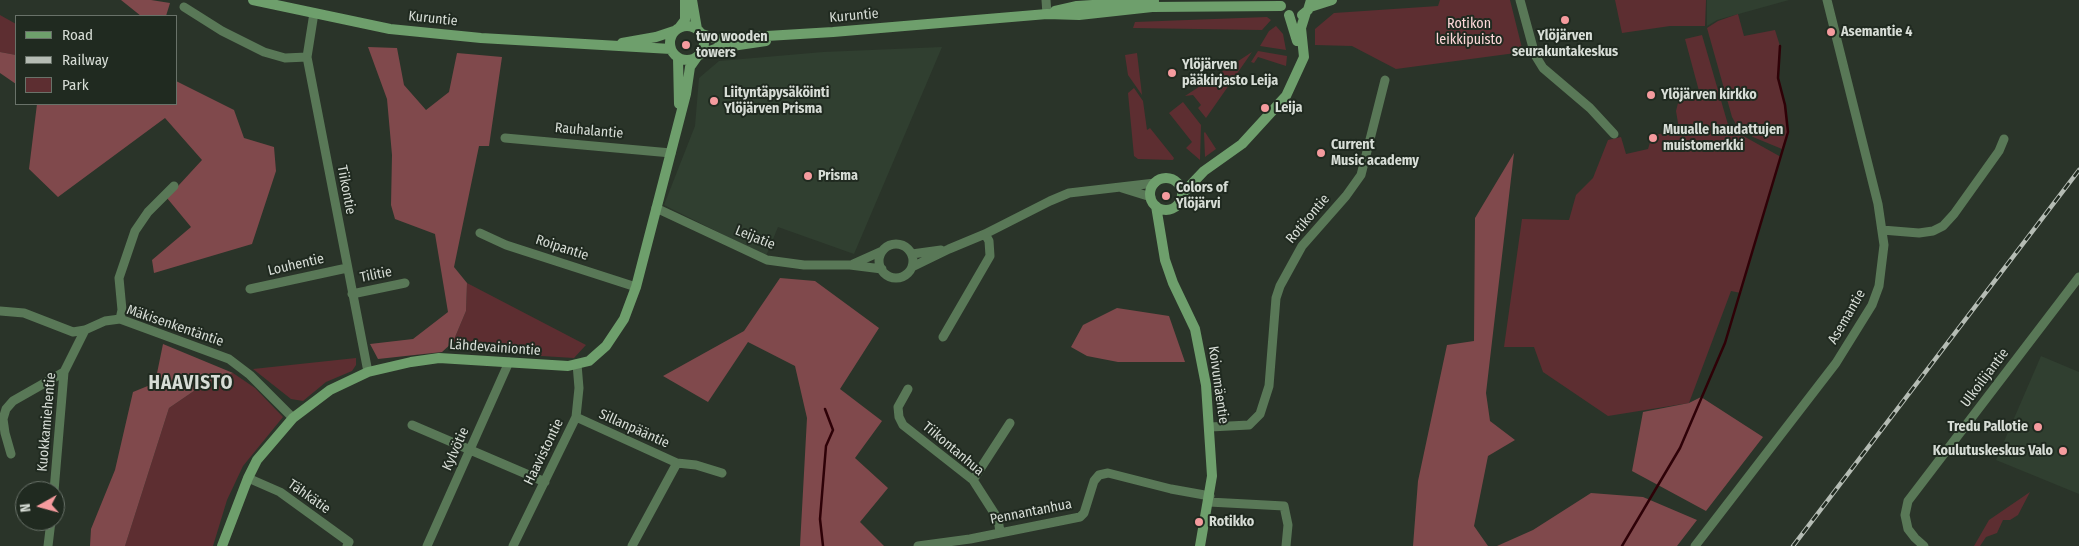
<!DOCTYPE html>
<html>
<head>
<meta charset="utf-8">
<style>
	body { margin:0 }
	#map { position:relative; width:2079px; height:546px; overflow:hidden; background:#2a3429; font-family:"Fira Sans Condensed",sans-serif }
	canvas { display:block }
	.legend { position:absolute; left:15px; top:15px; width:162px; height:90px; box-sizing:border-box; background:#202a20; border:1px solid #697269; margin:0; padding:6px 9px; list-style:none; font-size:15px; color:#d7ddd6 }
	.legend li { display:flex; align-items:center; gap:10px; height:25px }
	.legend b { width:25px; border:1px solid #697269 }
	.north { position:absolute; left:15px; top:481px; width:50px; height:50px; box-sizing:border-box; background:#202a20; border:1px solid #697269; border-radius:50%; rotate:263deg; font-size:14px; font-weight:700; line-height:20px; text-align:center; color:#d7ddd6 }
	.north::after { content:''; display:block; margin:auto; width:18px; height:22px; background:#f59b9e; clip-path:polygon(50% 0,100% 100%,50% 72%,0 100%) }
</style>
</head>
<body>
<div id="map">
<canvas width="2079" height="546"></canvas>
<ul class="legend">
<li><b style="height:6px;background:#6e9f6c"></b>Road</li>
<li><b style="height:6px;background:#b5bcb4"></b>Railway</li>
<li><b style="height:14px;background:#5d2e31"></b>Park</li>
</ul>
<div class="north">N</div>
</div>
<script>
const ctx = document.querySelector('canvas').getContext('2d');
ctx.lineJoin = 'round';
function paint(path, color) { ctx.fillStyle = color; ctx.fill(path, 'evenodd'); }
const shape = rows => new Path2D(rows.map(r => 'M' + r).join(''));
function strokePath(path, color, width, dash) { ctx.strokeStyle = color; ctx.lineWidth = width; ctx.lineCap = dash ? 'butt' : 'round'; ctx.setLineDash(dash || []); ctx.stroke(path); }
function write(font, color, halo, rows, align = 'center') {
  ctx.font = font + ' "Fira Sans Condensed",sans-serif'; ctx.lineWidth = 4; ctx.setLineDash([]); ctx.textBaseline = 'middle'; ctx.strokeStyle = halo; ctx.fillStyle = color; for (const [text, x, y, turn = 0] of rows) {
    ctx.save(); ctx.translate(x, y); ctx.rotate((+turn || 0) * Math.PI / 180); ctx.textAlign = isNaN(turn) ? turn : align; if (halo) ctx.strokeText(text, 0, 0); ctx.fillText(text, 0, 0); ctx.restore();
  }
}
const built = shape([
	[1707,0,1789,0,1717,20,1707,26],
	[942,47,854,254,778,227,766,256,664,205,695,126,699,78,719,61,823,52],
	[2041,356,2079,372,2079,494,1996,460]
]);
const green = shape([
	[1440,0,1510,0,1523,52,1396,69,1352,46,1315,45,1315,29,1334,13,1438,6],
	[1615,0,1706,0,1705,26,1670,26,1622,33],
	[1738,14,1744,36,1775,30,1780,46,1778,78,1785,105,1788,132,1782,149,1753,137,1737,126,1732,117,1707,28,1718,21],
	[0,15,16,24,16,55,0,52],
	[1267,17,1271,20,1262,30,1133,28,1135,22],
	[1276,26,1283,34,1286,50,1260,46,1269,31],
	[1702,35,1729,128,1781,157,1741,293,1731,291,1689,403,1608,416,1543,372,1534,347,1504,347,1522,219,1569,220,1576,195,1593,178,1608,140,1621,137,1626,154,1648,149,1652,136,1679,129,1676,111,1678,103,1682,96,1699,91,1685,39],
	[1258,51,1287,56,1286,66,1258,57,1254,63,1251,62],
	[1252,52,1227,88,1206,118,1198,108,1201,105,1193,95,1185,96],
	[1137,53,1142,95,1128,75,1125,55],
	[1134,88,1143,101,1147,130,1150,128,1174,158,1173,160,1138,159,1134,156,1128,93],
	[1183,102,1201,125,1200,160,1186,148,1192,142,1169,113],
	[1205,132,1216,149,1205,157,1204,133],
	[467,283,586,345,574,358,493,353,453,342,466,311],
	[356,358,356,365,352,371,326,382,303,401,291,399,253,369],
	[233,373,255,388,283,417,243,466,227,500,213,546,125,546,169,408,207,382],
	[2030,492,2018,515,2010,520,2003,520,1997,533,1986,537,1980,546,1974,546,1989,520]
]);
const forest = shape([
	[121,0,151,0,170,3,166,16,141,16],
	[368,47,397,48,404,85,426,110,449,92,457,53,502,57,489,146,479,146,454,267,467,283,466,311,453,342,442,352,378,359,370,344,413,339,448,312,435,234,395,219,391,205,392,155,387,99],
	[0,52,16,55,16,84,0,73],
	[176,81,234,110,244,138,274,147,276,171,252,244,154,273,152,260,191,227,167,198,202,160,165,118,58,197,29,169,37,104,176,104],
	[1514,153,1486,393,1490,421,1515,440,1488,456,1474,526,1488,546,1413,546,1418,481,1447,345,1474,341,1475,218],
	[780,278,815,281,879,328,840,389,882,421,855,458,888,488,860,522,884,546,800,546,807,418,795,366,748,342,708,402,663,376,744,331],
	[1117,308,1169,316,1185,362,1118,362,1087,356,1071,347,1083,325],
	[163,344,233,373,207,382,169,408,125,546,90,546,91,529,115,470,133,392,155,383],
	[1701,397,1763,437,1706,511,1632,471,1643,412,1689,403],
	[1591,493,1643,497,1697,520,1677,546,1497,546,1533,530]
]);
const stream = shape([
	[823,546,820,519,826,446,833,430,825,409],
	[1622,546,1680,448,1725,343,1788,132,1785,105,1778,78,1780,46]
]);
const street = shape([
	[1046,0,1047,14],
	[1520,0,1535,55,1543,68,1590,108,1614,134],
	[184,7,222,31,264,52,285,58,307,57],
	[314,13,307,57,368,372],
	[505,138,671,153],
	[1122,188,1151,197],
	[656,208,767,260,804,265,850,265,882,269],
	[1882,230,1919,233,1933,231,1943,226,1954,214,1999,151,2004,139],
	[480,233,506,245,636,287],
	'879 261a17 17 0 1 1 34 0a17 17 0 1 1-34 0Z',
	[912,254,941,250],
	[853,264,882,251],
	[912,267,949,249,985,234,1050,201,1069,193,1155,183],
	[250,289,347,268],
	[352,294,405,283],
	[0,311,24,313,73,332,85,330,105,321,120,319,131,323,229,359,250,375,293,418],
	[120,319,122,310,119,278,135,231,148,212,174,186],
	[943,337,990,256,989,241,985,234],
	[908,389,898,407,899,417,903,425,973,480,998,519,1000,532],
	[576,417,677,463,632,546],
	[412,425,545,482],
	[1210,427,1249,425,1260,414,1269,386,1276,298,1280,286,1302,246,1346,196,1361,175,1385,80],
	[11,454,5,433,3,419,6,409,13,401,64,372],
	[677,463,696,465,722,473],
	[248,478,280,492,349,542,347,546],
	[973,480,1010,423],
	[54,491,64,372,85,330],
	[1209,502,1284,506,1288,525,1286,546],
	[48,546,51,521],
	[427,546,509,362],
	[513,546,576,417,579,388,577,364],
	[918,546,970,539,1080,517,1084,513,1094,481,1099,475,1108,473,1171,489,1210,496],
	[1695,546,1836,363,1872,305,1879,286,1884,245,1878,204,1827,0],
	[1924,546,1915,538,1908,529,1905,515,1908,501,2079,277]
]);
const secondary = shape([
	[253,0,390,29,481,38,671,49],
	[692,0,697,29],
	[1310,7,1332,0],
	[1055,11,1077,6,1154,1],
	[1289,15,1297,41],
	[1302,15,1308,10,1311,0],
	'670 43a17 17 0 1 1 34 0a17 17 0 1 1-34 0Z',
	[679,28,685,20,685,0],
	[702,34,717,39,833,32,1047,14,1079,15,1152,7,1281,6],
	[622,43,656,37,674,31],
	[699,55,718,48,766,41],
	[678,58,679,104],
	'1150 194a16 16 0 1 1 32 0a16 16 0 1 1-32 0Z',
	[1183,193,1204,171,1242,144,1286,96,1304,57,1301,28,1306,12],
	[1156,206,1165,260,1173,283,1195,329,1206,385,1212,476,1200,546],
	[222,546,248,478,257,460,293,418,330,390,368,372,411,362,439,358,568,366,589,361,606,346,624,319,636,287,686,94,690,67,697,57]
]);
const rail = shape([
	[1793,546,2079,170]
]);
const markers = [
	[1565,20,5,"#f59b9e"],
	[1831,32,5,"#f59b9e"],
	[686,45,5,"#f59b9e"],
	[1172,73,5,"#f59b9e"],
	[1651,95,5,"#f59b9e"],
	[714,101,5,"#f59b9e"],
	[1265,108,5,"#f59b9e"],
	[1653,138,5,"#f59b9e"],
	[1321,153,5,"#f59b9e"],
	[808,176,5,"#f59b9e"],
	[1166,196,5,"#f59b9e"],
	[2038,427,5,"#f59b9e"],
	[2063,451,5,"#f59b9e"],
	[1199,522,5,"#f59b9e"]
];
const streetNames = [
	["Kuruntie",854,16,-5],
	["Kuruntie",433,19,6],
	["Rauhalantie",589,131,5],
	["Tiikontie",346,190,79],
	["Rotikontie",1308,219,-50],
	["Leijatie",755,238,22],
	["Roipantie",562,248,18],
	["Louhentie",296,265,-13],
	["Tilitie",376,275,-11],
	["Asemantie",1847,317,-60],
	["Mäkisenkentäntie",175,326,19],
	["Lähdevainiontie",495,348,4],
	["Ulkoilijantie",1985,378,-53],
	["Koivumäentie",1218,385,82],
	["Kuokkamiehentie",47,422,-85],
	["Sillanpääntie",634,429,24],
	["Kylvötie",456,449,-66],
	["Tiikontanhua",953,449,40],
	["Haavistontie",544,452,-64],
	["Tähkätie",309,497,35],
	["Pennantanhua",1031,512,-11]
];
const parkNames = [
	["Rotikon",1469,24],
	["leikkipuisto",1469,40]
];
const poiNames = [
	["Asemantie 4",1841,32],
	["Ylöjärven",1565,36,"center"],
	["seurakuntakeskus",1565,52,"center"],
	["two wooden",696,37],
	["towers",696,53],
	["Ylöjärven",1182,65],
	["pääkirjasto Leija",1182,81],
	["Liityntäpysäköinti",724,93],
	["Ylöjärven Prisma",724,109],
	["Ylöjärven kirkko",1661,95],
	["Leija",1275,108],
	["Muualle haudattujen",1663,130],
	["muistomerkki",1663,146],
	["Current",1331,145],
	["Music academy",1331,161],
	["Prisma",818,176],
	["Colors of",1176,188],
	["Ylöjärvi",1176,204],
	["Tredu Pallotie",2028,427,"right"],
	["Koulutuskeskus Valo",2053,451,"right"],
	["Rotikko",1209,522]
];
const districtNames = [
	["HAAVISTO",191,384]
];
paint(built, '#303f30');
paint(green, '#5d2e31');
paint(forest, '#80494c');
strokePath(stream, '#2e0107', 2.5);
strokePath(street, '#597857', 9);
strokePath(secondary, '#6e9f6c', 10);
strokePath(rail, '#b5bcb4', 4.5);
strokePath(rail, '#202a20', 2.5, [8]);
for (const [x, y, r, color] of markers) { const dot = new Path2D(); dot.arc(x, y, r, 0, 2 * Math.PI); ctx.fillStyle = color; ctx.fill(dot); strokePath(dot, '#202a20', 2); }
write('14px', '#d7ddd6', '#202a20', streetNames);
write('14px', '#fed8d9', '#202a20', parkNames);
write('bold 14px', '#d7ddd6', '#202a20', poiNames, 'left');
ctx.letterSpacing = '1px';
write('bold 19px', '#d7ddd6', '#202a20', districtNames);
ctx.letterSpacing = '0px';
</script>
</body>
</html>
